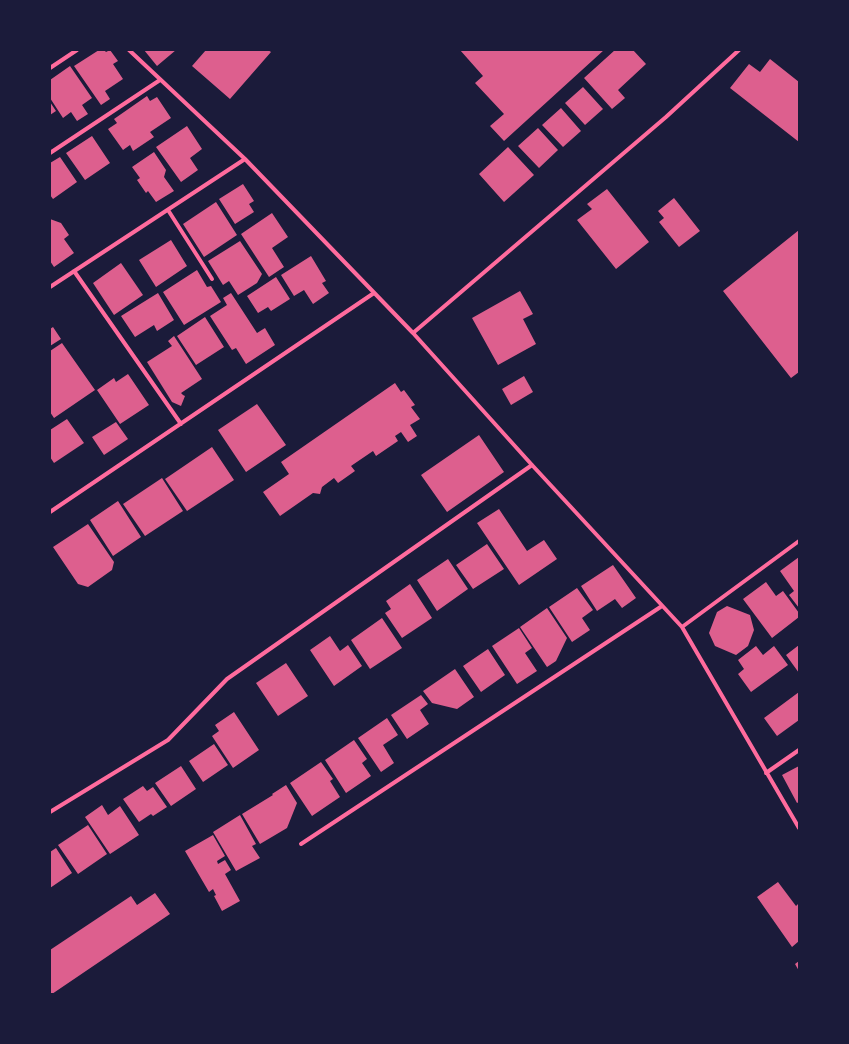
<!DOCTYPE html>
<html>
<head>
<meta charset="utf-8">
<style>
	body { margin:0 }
	#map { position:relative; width:849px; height:1044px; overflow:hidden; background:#1b1b3a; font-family:"Archivo Narrow",sans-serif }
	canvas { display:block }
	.frame { position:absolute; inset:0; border:51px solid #1b1b3a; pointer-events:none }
</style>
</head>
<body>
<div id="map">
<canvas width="849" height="1044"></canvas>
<div class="frame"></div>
</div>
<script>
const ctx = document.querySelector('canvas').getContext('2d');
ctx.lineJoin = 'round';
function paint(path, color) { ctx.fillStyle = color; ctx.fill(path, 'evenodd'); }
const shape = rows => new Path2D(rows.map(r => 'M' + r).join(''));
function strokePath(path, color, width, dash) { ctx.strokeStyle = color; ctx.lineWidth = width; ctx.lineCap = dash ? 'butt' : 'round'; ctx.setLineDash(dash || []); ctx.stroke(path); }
const building = shape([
	[99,50,104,50,106,52,110,50,118,61,113,64,123,79,105,91,110,99,101,105,74,66],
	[144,50,176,50,157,66],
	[206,50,268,50,271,52,230,99,192,66],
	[460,50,604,50,504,141,490,126,504,114,475,83,483,76],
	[615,50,633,50,646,64,618,90,625,98,612,109,584,78],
	[770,59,799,82,799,142,730,88,749,64,760,72],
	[70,66,92,98,82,105,88,114,77,121,71,112,63,118,50,98,50,80],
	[583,87,603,109,585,125,565,103],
	[147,96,150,101,157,97,171,118,150,132,154,137,133,151,130,145,123,150,108,129,117,123,114,119],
	[50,102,56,111,50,115],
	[561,108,581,131,563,147,542,125],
	[187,126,202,149,190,158,198,170,181,182,156,147],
	[538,128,558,150,539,168,518,146],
	[92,136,110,163,85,180,66,153],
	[508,147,534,175,504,202,479,174],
	[154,152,166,170,164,177,174,191,156,202,148,191,146,193,137,180,140,178,132,167],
	[60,157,77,182,53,199,50,195,50,163],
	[243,184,254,201,249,204,254,212,235,224,219,199],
	[607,189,649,242,616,269,577,220,592,209,587,204],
	[674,198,700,231,679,247,659,222,664,218,658,211],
	[216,202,237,235,204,257,183,224],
	[272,213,288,237,272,248,284,267,269,277,241,234],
	[50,219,61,223,69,235,64,239,74,253,54,267,50,261],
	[799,230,799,372,791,378,723,291],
	[171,240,187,266,156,287,139,260],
	[240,241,262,274,257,283,238,295,229,281,223,285,208,261],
	[311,256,326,281,322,283,329,293,313,304,304,290,294,296,281,275],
	[121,263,143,295,114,315,93,283],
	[197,270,207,287,211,286,221,302,184,325,163,292],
	[276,277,290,299,271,311,268,307,258,313,247,296],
	[520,291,533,314,523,319,536,344,498,365,472,318],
	[158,293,174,320,157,331,154,325,135,337,121,316],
	[231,293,257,333,265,328,275,345,246,364,236,348,232,350,210,316,227,305,223,298],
	[205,317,224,347,196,365,177,336],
	[53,327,61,339,50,346,50,329],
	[174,336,202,379,181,393,183,395,185,396,181,406,172,402,147,362,172,346,168,341],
	[62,343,95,390,54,418,50,412,50,351],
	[128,374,149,405,120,424,97,390,114,378,116,382],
	[524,376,533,392,511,405,502,389],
	[395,383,401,392,404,390,415,405,411,407,420,419,410,425,417,436,408,442,401,432,395,436,398,441,376,456,373,451,351,466,355,471,338,483,334,478,322,487,320,494,313,493,280,516,263,492,289,474,281,462],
	[257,404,286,445,246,472,218,430],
	[67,419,84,443,54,463,50,457,50,430],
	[116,422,128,439,104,455,92,437],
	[479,435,504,472,447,512,421,475],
	[212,447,234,480,187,511,165,479],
	[162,478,183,511,145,536,123,504],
	[118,501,141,537,113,556,90,520],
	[499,509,527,551,544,540,557,559,519,585,477,523],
	[88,524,114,562,112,570,88,587,78,584,53,547],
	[487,544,504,569,473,589,456,565],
	[799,557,799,608,789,595,794,591,780,571],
	[448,559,468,589,437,611,417,580],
	[613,565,636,598,622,608,615,599,597,611,581,586],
	[766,582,776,596,783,591,799,613,799,617,772,638,743,599],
	[410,584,432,618,402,638,385,613,391,609,386,601],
	[577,588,593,610,582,618,590,630,572,642,549,607],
	[727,606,750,615,754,630,748,646,736,655,715,646,709,633,717,612],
	[547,608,567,638,556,661,547,667,520,627],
	[382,618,402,648,370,669,351,640],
	[519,628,532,648,525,653,537,671,517,684,492,646],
	[330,636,340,651,348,645,362,666,334,686,310,650],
	[799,645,799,673,786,655],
	[756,646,763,655,774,646,788,665,751,692,738,674,744,669,738,660],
	[488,649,505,675,481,692,463,666],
	[286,663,308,696,278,716,256,683],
	[455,669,474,697,457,709,432,703,423,691],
	[799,692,799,720,777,736,764,718],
	[421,695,428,704,420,710,429,724,407,739,391,715],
	[234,712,259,750,233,768,212,736,219,731,215,725],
	[387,718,398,735,383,745,394,763,381,772,358,738],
	[354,740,367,759,362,763,371,776,346,793,325,760],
	[214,744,228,765,203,782,189,761],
	[321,762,333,779,330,781,340,797,312,816,290,783],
	[181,766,196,789,171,806,155,783],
	[799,766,799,802,797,803,782,775],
	[286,785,297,803,287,828,260,844,242,814,273,795,272,794],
	[143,786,147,791,153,787,167,807,153,816,151,814,139,822,123,799],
	[102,805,108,815,120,806,139,835,110,854,85,817],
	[240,815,256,844,252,846,260,858,236,871,213,832],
	[88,825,107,854,78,874,58,845],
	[213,835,225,856,217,861,218,864,225,860,231,870,225,874,240,901,222,911,214,896,216,895,213,889,209,892,185,851],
	[56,848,72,873,50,888,50,852],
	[778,882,796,906,799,903,799,941,792,947,757,897],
	[155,893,170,914,52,994,50,994,50,950,131,896,137,905],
	[799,961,799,971,795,964]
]);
const minor = shape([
	[129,50,245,159,413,333,532,465,682,627,799,828],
	[50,68,77,50],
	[50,153,160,80],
	[168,210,212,279],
	[74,271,181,424],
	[50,287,245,159],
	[413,333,666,117,739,50],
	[50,512,374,293],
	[682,627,799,541],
	[766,773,799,750],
	[50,812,168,740,227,679,532,465],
	[301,844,662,606]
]);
paint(building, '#dd5f8e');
strokePath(minor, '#ff6b9d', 4);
</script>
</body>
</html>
